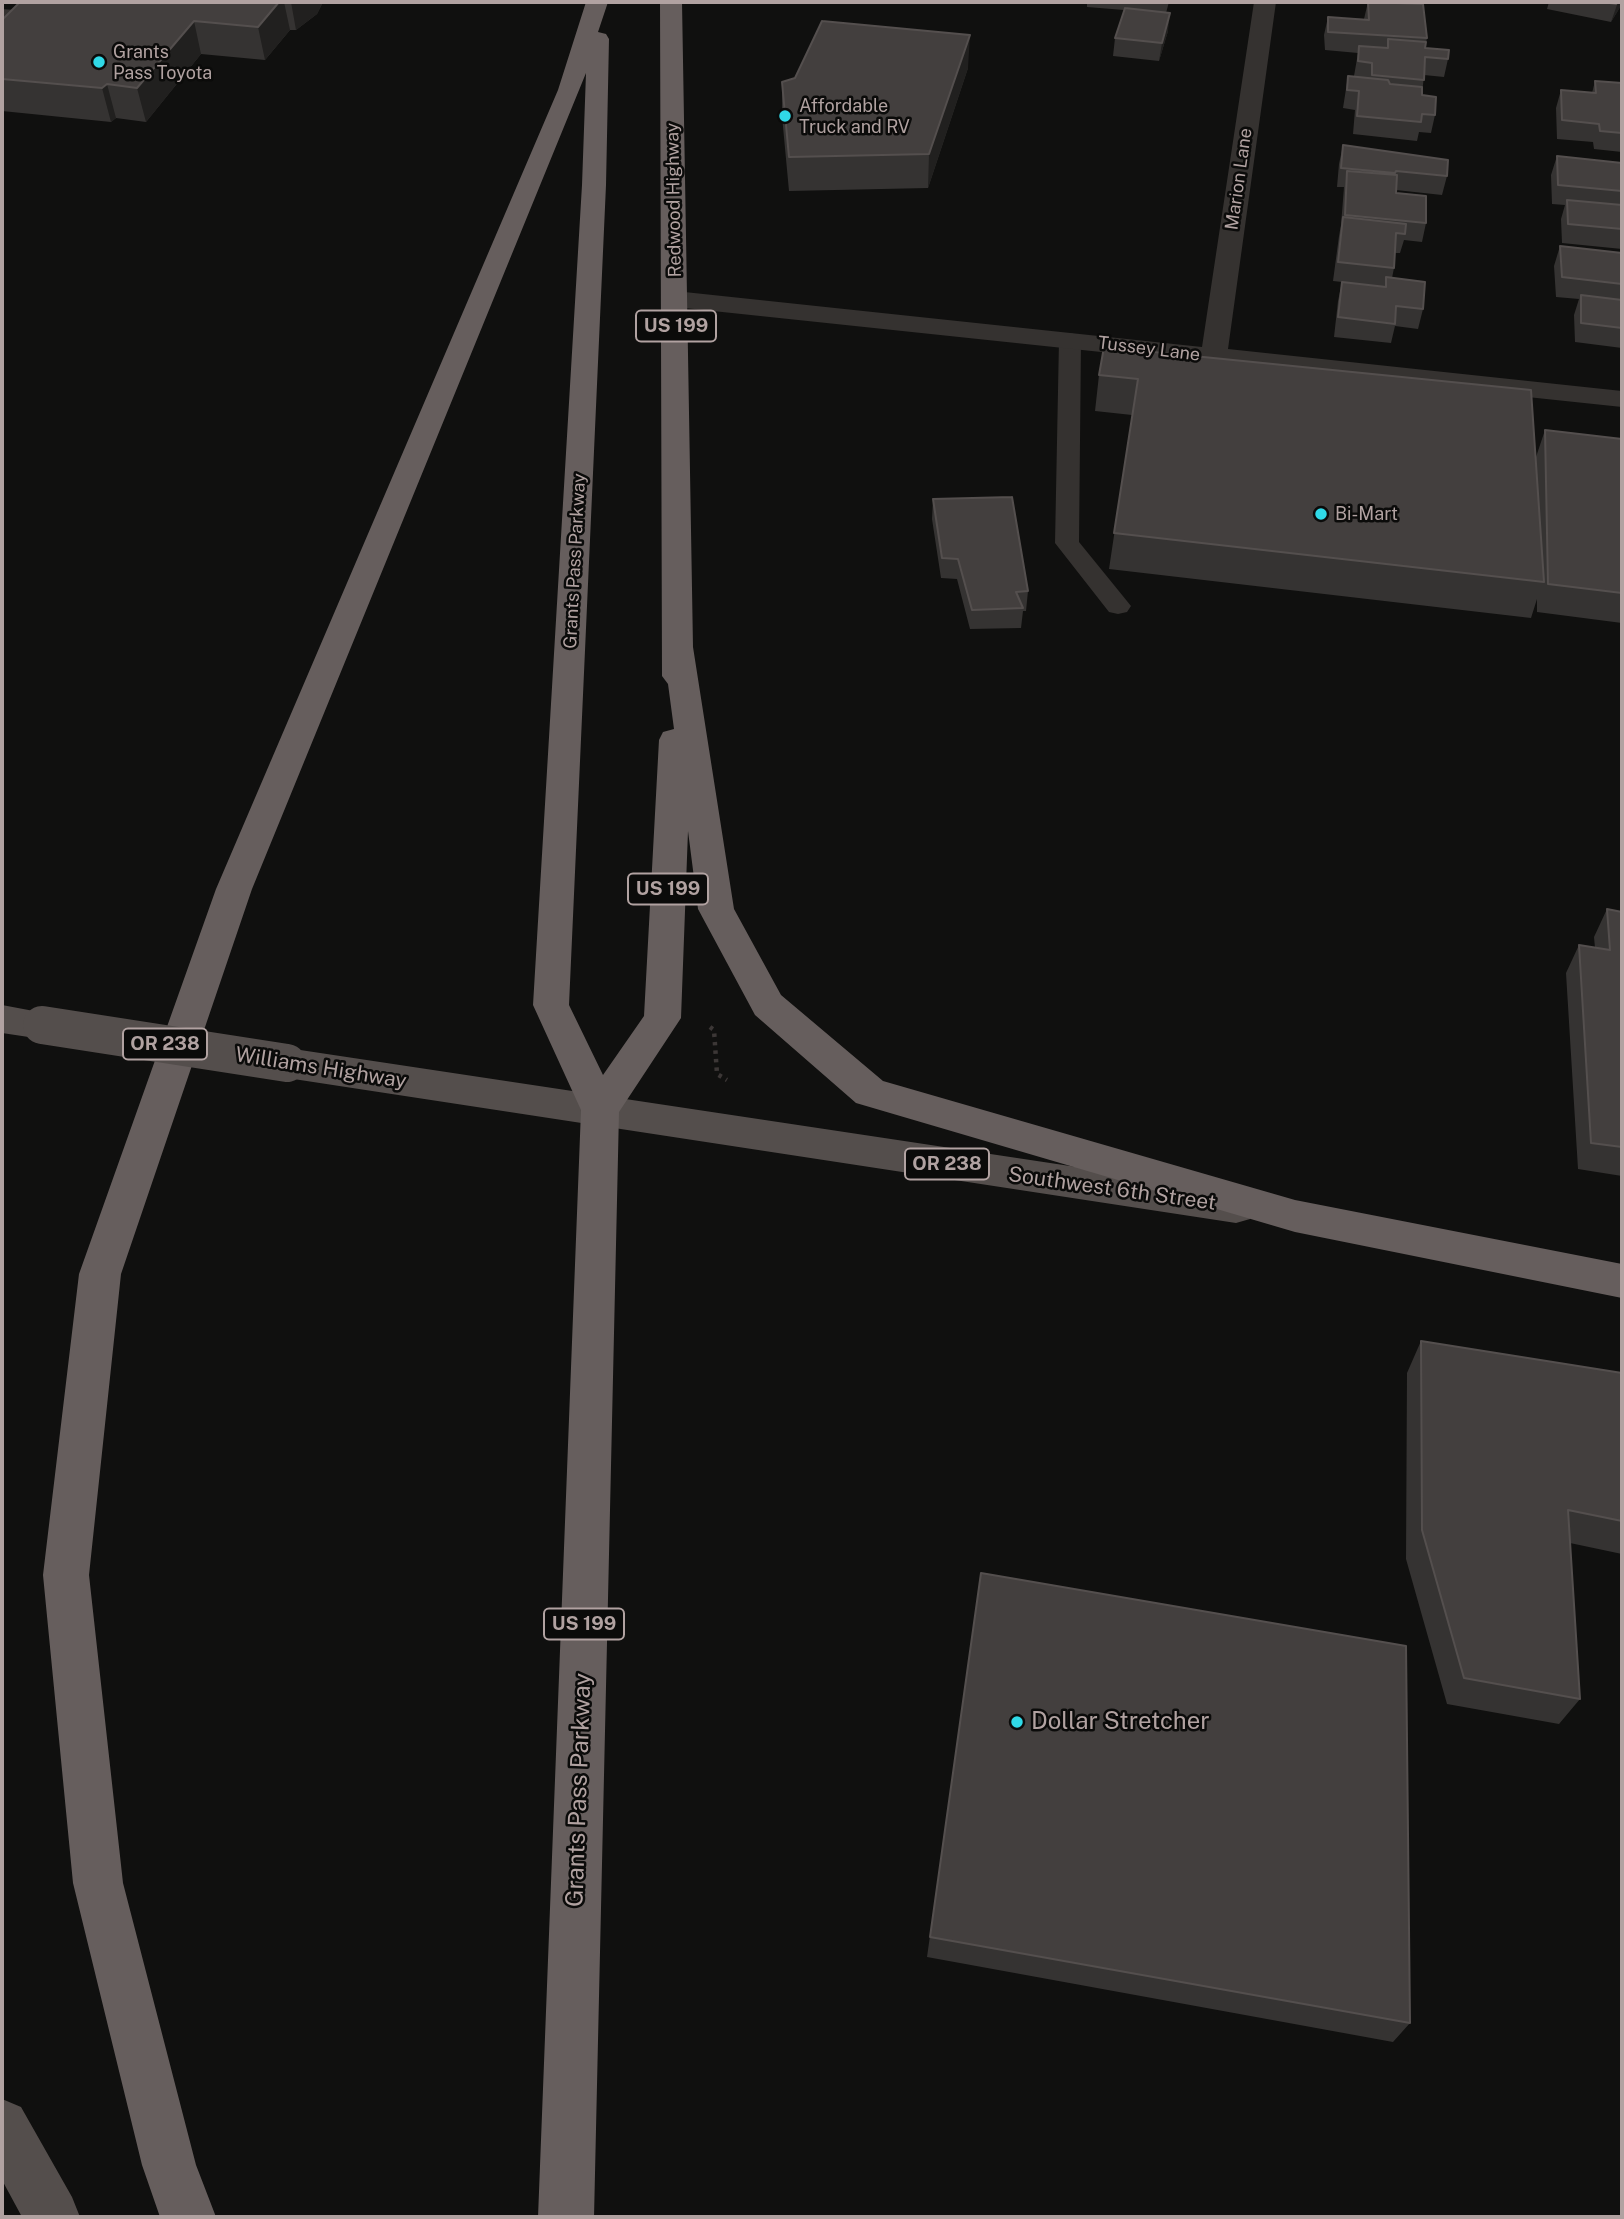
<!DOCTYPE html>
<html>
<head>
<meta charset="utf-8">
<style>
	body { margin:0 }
	#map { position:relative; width:1624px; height:2219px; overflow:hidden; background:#10100f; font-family:"Public Sans",sans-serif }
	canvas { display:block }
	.frame { position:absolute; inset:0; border:4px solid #b1a2a1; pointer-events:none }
</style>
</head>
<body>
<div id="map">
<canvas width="1624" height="2219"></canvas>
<div class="frame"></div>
</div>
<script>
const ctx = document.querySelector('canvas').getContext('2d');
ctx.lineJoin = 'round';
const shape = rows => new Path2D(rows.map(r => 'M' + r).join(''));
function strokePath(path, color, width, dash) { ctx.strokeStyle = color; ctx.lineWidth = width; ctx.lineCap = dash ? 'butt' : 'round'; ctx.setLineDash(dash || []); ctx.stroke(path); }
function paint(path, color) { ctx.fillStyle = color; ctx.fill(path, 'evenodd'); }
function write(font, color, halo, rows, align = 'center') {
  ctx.font = font + ' "Public Sans",sans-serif'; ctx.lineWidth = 5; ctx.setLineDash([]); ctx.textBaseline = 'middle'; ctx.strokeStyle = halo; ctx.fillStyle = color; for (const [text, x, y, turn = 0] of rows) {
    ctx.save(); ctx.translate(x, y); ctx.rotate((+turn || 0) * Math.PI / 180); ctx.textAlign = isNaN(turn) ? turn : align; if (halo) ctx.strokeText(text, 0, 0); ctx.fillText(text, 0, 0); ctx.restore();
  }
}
const path = shape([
	[710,1027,714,1030,717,1074,727,1080]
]);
const lane = shape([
	[43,2,63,2,38,21,2,19,2,9,29,11,43,2],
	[1070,333,1078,335,1081,340,1079,542,1131,606,1127,612,1118,614,1109,612,1055,543,1059,340,1062,335,1070,333]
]);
const street = shape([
	[1254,2,1276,2,1228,349,1622,391,1622,407,675,307,666,305,662,299,666,293,675,291,1202,347,1254,2]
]);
const primary = shape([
	[2,1005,55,1015,61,1025,55,1035,42,1039,2,1033,2,1005],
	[287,1048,1236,1191,1250,1195,1256,1207,1250,1219,1236,1223,287,1078,274,1073,268,1063,274,1053,287,1048],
	[2,2099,21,2107,72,2197,80,2217,22,2217,2,2180,2,2099]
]);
const highway = shape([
	[586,2,608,2,598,32,606,34,609,39,606,185,569,1005,603,1075,644,1016,659,740,663,732,674,729,668,684,662,676,660,2,682,2,693,647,734,909,781,995,883,1081,1295,1200,1622,1264,1622,1298,1295,1232,856,1103,755,1015,698,909,688,831,681,1018,619,1112,594,2217,538,2217,581,1110,533,1005,582,185,586,73,252,889,121,1274,89,1575,123,1883,196,2165,216,2217,160,2217,142,2165,73,1883,43,1575,79,1274,216,889,558,90,586,2]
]);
const primaryBridge = shape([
	[42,1025,287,1063]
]);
const wall = shape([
	[20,2,323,2,317,14,296,30,290,30,265,60,201,54,146,122,116,118,111,122,2,111,2,20],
	[1087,2,1169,2,1166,13,1168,31,1159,61,1113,56,1115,38,1124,10,1087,7],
	[1368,2,1410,2,1427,38,1425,48,1448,59,1444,77,1424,75,1422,95,1435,115,1431,133,1419,132,1417,141,1353,134,1355,110,1343,108,1348,76,1354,76,1358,53,1325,50,1324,35,1328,17,1364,19],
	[1549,2,1622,2,1622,4,1611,22,1547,9],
	[968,68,928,188,789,191,782,116,782,82],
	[1595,81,1622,83,1622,152,1594,149,1593,142,1557,139,1556,108,1561,90,1592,93],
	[1343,145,1447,176,1442,195,1396,190,1396,193,1426,223,1422,242,1404,240,1400,253,1395,253,1394,268,1392,278,1423,309,1418,329,1395,326,1391,343,1334,337,1338,301,1342,282,1333,281,1339,236,1341,225,1344,187,1337,187,1339,164],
	[1557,156,1622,163,1622,249,1562,243,1561,219,1565,205,1552,204,1551,175],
	[1560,246,1622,253,1622,348,1575,342,1574,315,1579,299,1556,297,1554,266],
	[1104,347,1536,457,1545,430,1622,439,1622,623,1537,612,1537,599,1531,618,1109,569,1132,415,1095,411,1099,375],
	[933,499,1028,591,1026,611,1023,611,1021,628,970,629,957,579,941,578,932,519],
	[1607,909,1622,912,1622,1176,1578,1169,1566,973,1579,945,1595,948,1594,937],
	[1421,1341,1622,1373,1622,1554,1570,1543,1580,1699,1559,1724,1447,1704,1406,1559,1407,1373],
	[977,1601,1410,2023,1393,2042,927,1957]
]);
const shadedWall = shape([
	[279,2,284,2,290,30,265,60,258,27],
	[291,2,323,2,317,14,296,30],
	[1618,2,1622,2,1622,4,1611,22],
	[1170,13,1168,31,1159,61,1162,43],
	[194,21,201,54,146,122,137,88],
	[970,35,968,68,928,188,929,154],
	[107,84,116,118,111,122,102,88]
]);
const building = shape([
	[20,2,279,2,258,27,194,21,137,88,107,84,102,88,2,79,2,20,20,2],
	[1368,2,1423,4,1427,38,1328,32,1328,17,1369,20,1368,2],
	[1603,2,1618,2,1616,4,1603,2],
	[1125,8,1170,13,1162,43,1115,38,1125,8],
	[822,21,970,35,929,154,789,157,782,82,795,78,822,21],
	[1388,39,1426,42,1425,48,1449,50,1448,59,1425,57,1424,80,1372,75,1372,63,1358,61,1359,46,1388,48,1388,39],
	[1348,76,1388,80,1390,84,1422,87,1422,95,1436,97,1435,115,1422,114,1421,122,1357,116,1359,91,1347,90,1348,76],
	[1595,81,1622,83,1622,133,1600,131,1599,124,1562,120,1561,90,1596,93,1595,81],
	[1343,145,1448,160,1447,176,1396,171,1395,173,1341,168,1343,145],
	[1557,156,1622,163,1622,191,1558,185,1557,156],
	[1347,171,1397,175,1396,193,1426,196,1426,223,1345,215,1347,171],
	[1567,200,1622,205,1622,229,1568,224,1567,200],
	[1343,217,1406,224,1405,234,1396,233,1394,268,1338,262,1343,217],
	[1560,246,1622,253,1622,284,1562,277,1560,246],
	[1386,277,1425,282,1423,309,1396,306,1395,324,1338,317,1342,282,1386,287,1386,277],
	[1581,295,1622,300,1622,328,1581,323,1581,295],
	[1104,347,1531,390,1544,582,1114,533,1138,379,1099,375,1104,347],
	[1545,430,1622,439,1622,593,1548,584,1545,430],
	[1012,497,1028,591,1016,592,1023,608,972,610,958,559,942,558,933,499,1012,497],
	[1607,909,1622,912,1622,1147,1591,1143,1579,945,1610,950,1607,909],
	[1421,1341,1622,1373,1622,1521,1568,1510,1580,1699,1464,1678,1422,1530,1421,1341],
	[981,1573,1406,1646,1410,2023,930,1937,981,1573]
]);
const markers = [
	[99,62,7,"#30d9e7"],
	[785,116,7,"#30d9e7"],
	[1321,514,7,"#30d9e7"],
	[1017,1722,7,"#30d9e7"]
];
const farPoinames = [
	["Grants",113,52],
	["Pass Toyota",113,73],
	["Affordable",799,106],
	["Truck and RV",799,127],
	["Bi-Mart",1335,514]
];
const farStreetnames = [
	["Marion Lane",1239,179,-82],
	["Redwood Highway",674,200,-91],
	["Tussey Lane",1149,349,7],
	["Grants Pass Parkway",575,561,-87]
];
const shields = [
	[676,326,80],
	[668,889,80],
	[165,1044,84],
	[947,1164,84],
	[584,1624,80]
];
const shieldNames = [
	["US 199",676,326],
	["US 199",668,889],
	["OR 238",165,1044],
	["OR 238",947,1164],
	["US 199",584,1624]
];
const streetNames = [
	["Williams Highway",321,1068,9],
	["Southwest 6th Street",1112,1189,8]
];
const nearPoinames = [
	["Dollar Stretcher",1031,1722]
];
const nearStreetnames = [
	["Grants Pass Parkway",579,1790,-88]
];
strokePath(path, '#3c3736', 4.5, [3.5, 5]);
paint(lane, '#353230');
paint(street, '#353230');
paint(primary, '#544e4c');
paint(highway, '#665e5d');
strokePath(primaryBridge, '#544e4c', 38);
paint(wall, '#353332');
paint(shadedWall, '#21201f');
paint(building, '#433f3e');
strokePath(building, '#544f4e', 2);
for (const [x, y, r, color] of markers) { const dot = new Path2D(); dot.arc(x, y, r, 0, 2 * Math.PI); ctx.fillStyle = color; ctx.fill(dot); strokePath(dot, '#0b0b0a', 2.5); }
write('18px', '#b1a2a1', '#0b0b0a', farPoinames, 'left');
write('18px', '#b1a2a1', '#0b0b0a', farStreetnames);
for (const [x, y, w] of shields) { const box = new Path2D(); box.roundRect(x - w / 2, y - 15.5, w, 31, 5); ctx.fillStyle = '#0b0b0a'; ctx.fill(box); strokePath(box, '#b1a2a1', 2); }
write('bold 19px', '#b1a2a1', null, shieldNames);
write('21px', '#b1a2a1', '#0b0b0a', streetNames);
write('24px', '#b1a2a1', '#0b0b0a', nearPoinames, 'left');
write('24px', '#b1a2a1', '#0b0b0a', nearStreetnames);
</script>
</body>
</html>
